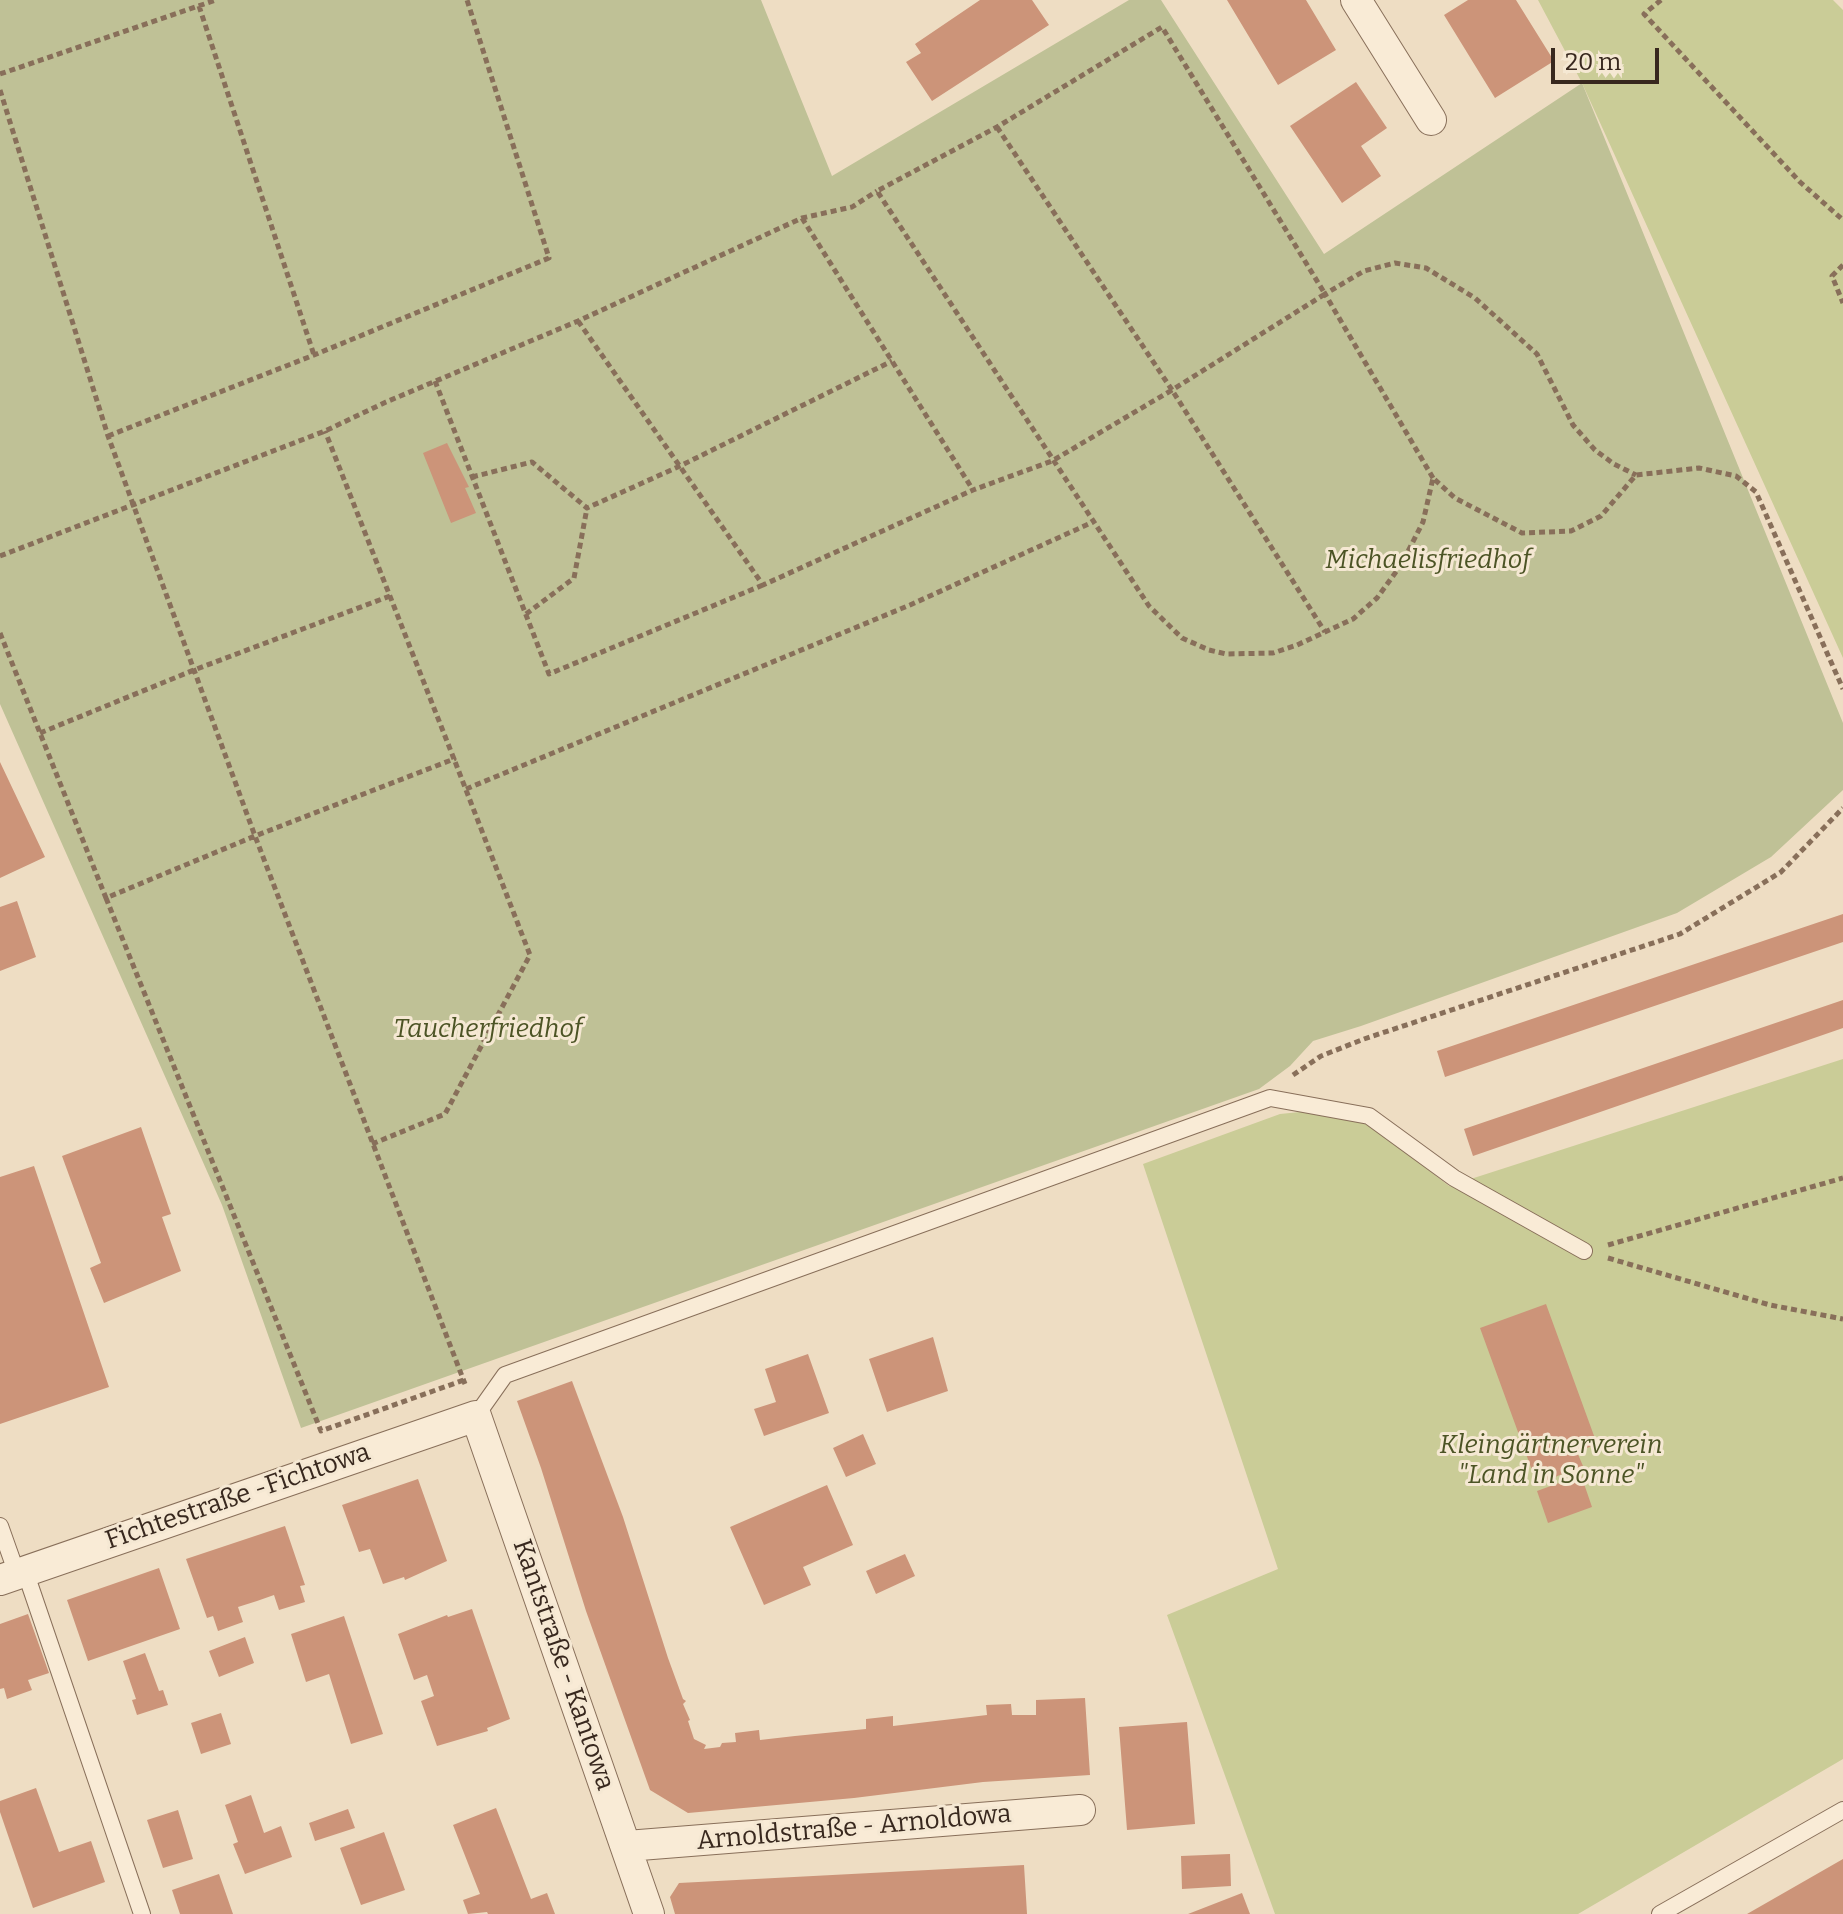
<!DOCTYPE html>
<html>
<head>
<meta charset="utf-8">
<style>
	body { margin:0 }
	#map { position:relative; width:1843px; height:1914px; overflow:hidden; background:#eeddc3; font-family:Bitter,serif }
	canvas { display:block }
	.scale { position:absolute; left:1551px; top:48px; width:108px; height:36px; box-sizing:border-box; border:4px solid #38281e; border-top:0; padding-left:10px; font-size:24px; line-height:28px; white-space:nowrap; color:#38281e; -webkit-text-stroke:6px #f5e8d3; paint-order:stroke }
</style>
</head>
<body>
<div id="map">
<canvas width="1843" height="1914"></canvas>
<div class="scale">20 m</div>
</div>
<script>
const ctx = document.querySelector('canvas').getContext('2d');
ctx.lineJoin = 'round';
function paint(path, color) { ctx.fillStyle = color; ctx.fill(path, 'evenodd'); }
const shape = rows => new Path2D(rows.map(r => 'M' + r).join(''));
function strokePath(path, color, width, dash) { ctx.strokeStyle = color; ctx.lineWidth = width; ctx.lineCap = dash ? 'butt' : 'round'; ctx.setLineDash(dash || []); ctx.stroke(path); }
function write(font, color, halo, rows, align = 'center') {
  ctx.font = font + ' Bitter,serif'; ctx.lineWidth = 6; ctx.setLineDash([]); ctx.textBaseline = 'middle'; ctx.strokeStyle = halo; ctx.fillStyle = color; for (const [text, x, y, turn = 0] of rows) {
    ctx.save(); ctx.translate(x, y); ctx.rotate((+turn || 0) * Math.PI / 180); ctx.textAlign = isNaN(turn) ? turn : align; if (halo) ctx.strokeText(text, 0, 0); ctx.fillText(text, 0, 0); ctx.restore();
  }
}
const green = shape([
	[1538,0,1833,0,1843,10,1843,658,1582,83],
	[1843,1059,1843,1759,1578,1914,1275,1914,1167,1615,1278,1569,1143,1164,1280,1114,1310,1111,1367,1122,1449,1186]
]);
const cemetery = shape([
	[0,0,761,0,832,176,1129,0,1161,0,1324,254,1582,83,1843,723,1843,790,1771,857,1677,913,1361,1026,1313,1041,1290,1066,1259,1089,301,1428,222,1205,0,704]
]);
const building = shape([
	[980,0,1032,0,1049,25,932,101,906,62,921,53,915,44],
	[1227,0,1306,0,1336,50,1278,85],
	[1468,0,1516,0,1554,61,1495,98,1444,15],
	[1356,82,1387,128,1361,146,1381,176,1342,203,1290,126],
	[447,443,469,487,465,488,476,513,451,523,423,453],
	[0,762,45,857,0,878],
	[17,901,36,957,0,971,0,907],
	[1843,914,1843,942,1445,1077,1437,1051],
	[1843,1000,1843,1028,1473,1156,1464,1129],
	[141,1127,171,1214,162,1217,181,1271,104,1303,90,1268,101,1263,62,1156],
	[34,1166,109,1387,0,1424,0,1177],
	[1546,1304,1597,1444,1577,1452,1583,1466,1537,1484,1480,1328],
	[933,1337,948,1391,887,1412,869,1359],
	[808,1354,829,1413,764,1436,754,1409,776,1402,765,1369],
	[572,1381,623,1517,668,1658,683,1699,686,1701,683,1704,690,1720,688,1721,694,1739,706,1745,704,1749,720,1747,722,1743,736,1742,735,1733,759,1730,760,1740,795,1736,866,1729,866,1719,893,1716,893,1726,987,1715,986,1705,1011,1704,1012,1715,1036,1715,1036,1700,1085,1698,1090,1775,983,1782,854,1798,688,1813,650,1790,586,1611,541,1468,517,1401],
	[863,1434,876,1464,846,1477,833,1448],
	[1581,1475,1592,1507,1548,1523,1537,1491],
	[418,1479,447,1561,405,1580,404,1577,383,1584,370,1549,359,1552,342,1505],
	[827,1485,853,1545,803,1567,811,1585,764,1605,730,1527],
	[285,1526,305,1585,300,1586,305,1602,279,1610,274,1595,257,1601,238,1607,243,1622,218,1631,213,1616,207,1618,186,1559],
	[905,1554,915,1576,876,1594,866,1571],
	[159,1568,180,1629,88,1661,67,1600],
	[472,1609,510,1719,487,1728,488,1731,437,1746,421,1701,434,1696,427,1675,414,1680,398,1634,447,1615,448,1617],
	[28,1614,49,1673,28,1680,32,1690,7,1699,4,1688,0,1689,0,1624],
	[344,1616,383,1734,351,1744,329,1674,306,1682,291,1634],
	[245,1637,254,1663,219,1677,209,1651],
	[145,1653,159,1691,163,1690,168,1705,137,1715,132,1700,136,1699,123,1661],
	[221,1713,231,1744,201,1754,191,1723],
	[1187,1722,1195,1824,1127,1830,1119,1727],
	[36,1788,59,1852,91,1841,105,1882,33,1908,0,1812,0,1801],
	[251,1795,264,1833,281,1826,292,1857,245,1874,233,1844,238,1842,225,1805],
	[496,1808,531,1899,547,1893,555,1914,488,1914,487,1912,468,1914,463,1900,480,1894,453,1825],
	[348,1809,355,1828,315,1841,309,1823],
	[178,1810,193,1859,163,1868,147,1820],
	[384,1832,405,1890,361,1905,340,1848],
	[1230,1854,1231,1886,1182,1889,1181,1856],
	[1843,1859,1843,1914,1747,1914],
	[1024,1865,1027,1914,675,1914,670,1897,679,1883],
	[219,1874,233,1914,180,1914,172,1890],
	[1242,1893,1250,1914,1188,1914]
]);
const path = shape([
	[1661,0,1644,14,1800,182,1843,220],
	[199,6,314,355],
	[0,74,216,0],
	[0,90,108,436,255,836,465,1384],
	[997,127,1172,390,1325,294,1162,27,997,127,877,191,1149,606,1182,638,1209,650,1226,654,1273,653,1297,645,1353,619,1377,598,1401,565,1423,522,1433,478,1455,498,1522,533,1571,531,1601,516,1636,475,1699,468,1736,476,1756,492,1843,689],
	[802,218,973,490],
	[1843,265,1832,276,1843,303],
	[578,321,763,585,973,490,1052,461,1172,390,1325,632],
	[435,381,549,674,763,585],
	[108,436,314,355,549,258,467,0],
	[472,477,532,462,587,508,680,466,892,361],
	[1433,478,1325,294,1364,271,1395,263,1426,268,1475,298,1537,354,1573,425,1595,450,1614,464,1636,475],
	[0,556,325,431,386,402,578,321,802,218,852,207,877,191],
	[526,614,574,578,587,508],
	[0,633,106,898,255,836,454,759,325,431],
	[40,733,194,670,390,596],
	[466,789,910,605,1093,522],
	[106,898,321,1431,464,1380],
	[1293,1075,1321,1056,1364,1039,1680,934,1781,872,1843,808],
	[372,1144,445,1114,530,955,454,759],
	[1608,1245,1843,1178],
	[1608,1258,1770,1305,1843,1319]
]);
const service = shape([
	[476,1416,505,1375,1270,1098,1369,1116,1454,1178,1584,1251],
	[0,1526,17,1574],
	[25,1571,142,1914],
	[1660,1914,1843,1810]
]);
const minor = shape([
	[1356,0,1431,120],
	[0,1580,476,1416,649,1914],
	[627,1846,1080,1810]
]);
const parkNames = [
	["Michaelisfriedhof",1428,561],
	["Taucherfriedhof",488,1030],
	["Kleingärtnerverein",1551,1446],
	["\"Land in Sonne\"",1551,1476]
];
const streetNames = [
	["Fichtestraße -Fichtowa",238,1497,-19],
	["Kantstraße - Kantowa",563,1665,71],
	["Arnoldstraße - Arnoldowa",854,1828,-5]
];
paint(green, '#cacc97');
paint(cemetery, '#bfc196');
paint(building, '#cc9479');
strokePath(service, '#886f5a', 18);
strokePath(minor, '#886f5a', 32);
strokePath(path, '#886f5a', 5, [6, 4]);
strokePath(service, '#f9ebd6', 16);
strokePath(minor, '#f9ebd6', 30);
write('italic 26px', '#4c5425', '#f5e8d3', parkNames);
write('26px', '#38281e', '#f5e8d3', streetNames);
</script>
</body>
</html>
